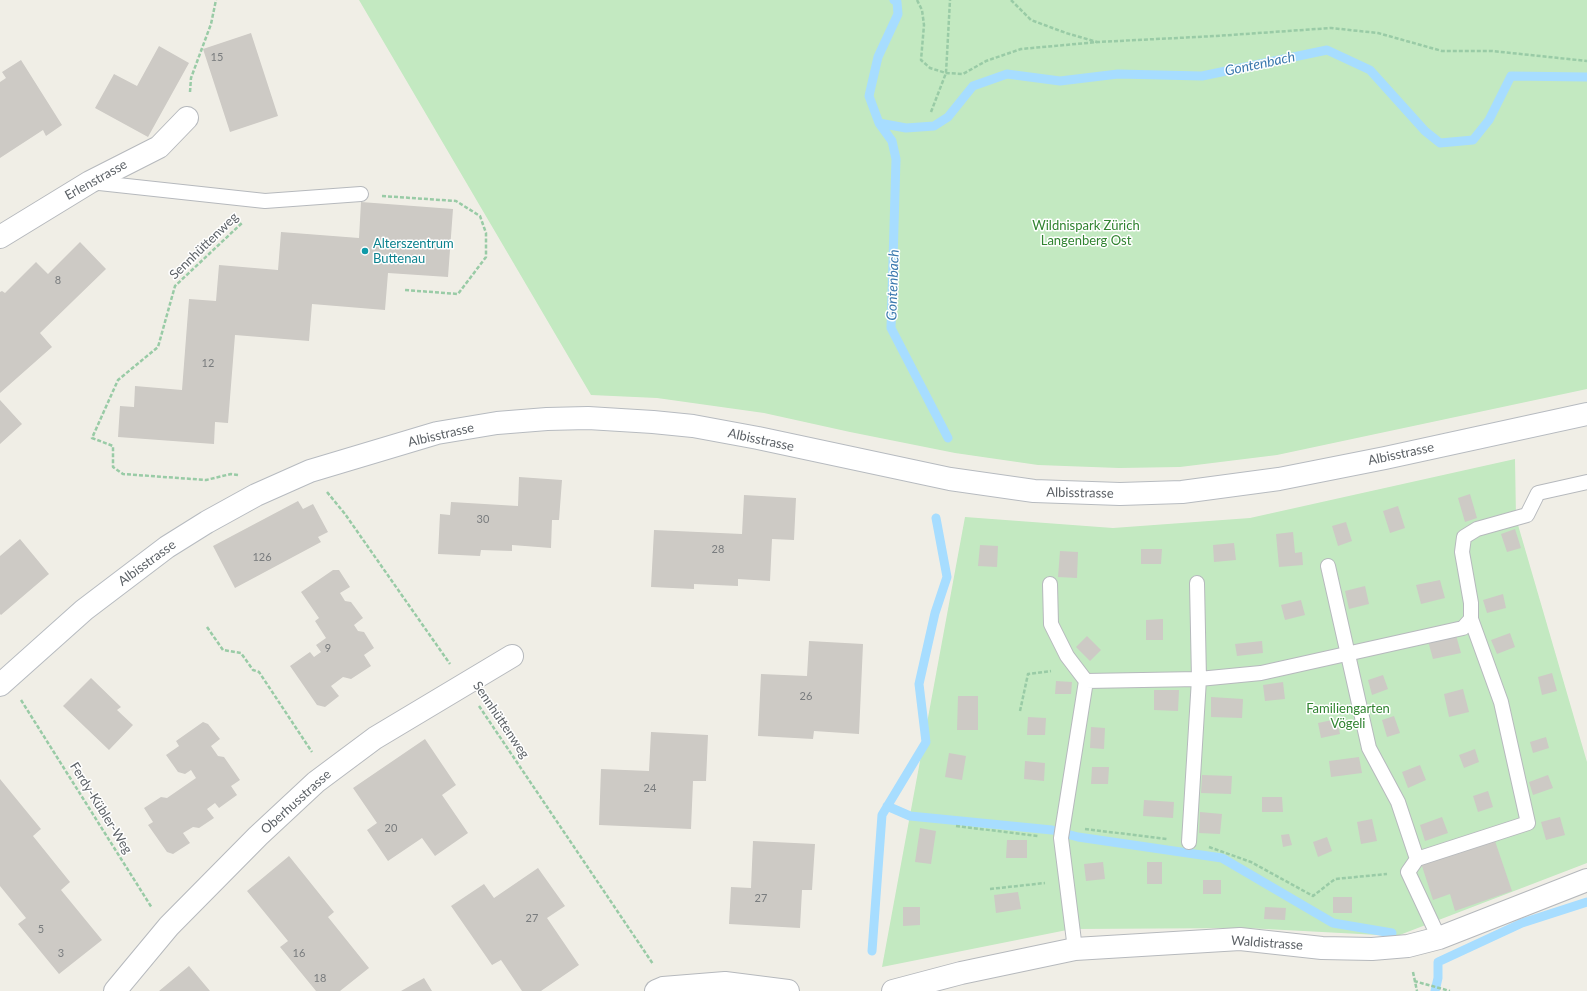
<!DOCTYPE html>
<html>
<head>
<meta charset="utf-8">
<style>
	body { margin:0 }
	canvas { display:block; background:#f0eee6 }
</style>
</head>
<body>
<canvas width="1587" height="991"></canvas>
<script>
const ctx = document.querySelector('canvas').getContext('2d');
ctx.lineJoin = 'round';
function paint(path, color) { ctx.fillStyle = color; ctx.fill(path, 'evenodd'); }
const shape = rows => new Path2D(rows.map(r => 'M' + r).join(''));
function strokePath(path, color, width, dash) { ctx.strokeStyle = color; ctx.lineWidth = width; ctx.lineCap = dash ? 'butt' : 'round'; ctx.setLineDash(dash || []); ctx.stroke(path); }
function write(font, color, halo, rows, align = 'center') {
  ctx.font = font + ' Lato,sans-serif'; ctx.lineWidth = 3; ctx.setLineDash([]); ctx.textBaseline = 'middle'; ctx.strokeStyle = halo; ctx.fillStyle = color; for (const [text, x, y, turn = 0] of rows) {
    ctx.save(); ctx.translate(x, y); ctx.rotate((+turn || 0) * Math.PI / 180); ctx.textAlign = isNaN(turn) ? turn : align; if (halo) ctx.strokeText(text, 0, 0); ctx.fillText(text, 0, 0); ctx.restore();
  }
}
const green = shape([
	[359,0,1587,0,1587,389,1277,455,1180,467,1119,468,1038,465,955,453,850,432,764,413,657,398,591,395],
	[1515,459,1516,518,1587,762,1587,863,1397,936,1247,928,1072,929,882,967,965,517,1113,528,1250,518]
]);
const stream = shape([
	[894,0,897,2,898,14,878,57,869,96,879,123,892,141,896,159,891,328,948,438],
	[879,123,906,128,934,126,948,117,973,86,1007,74,1060,81,1118,74,1202,76,1327,50,1370,70,1425,131,1440,143,1473,140,1489,120,1511,76,1587,77],
	[887,806,910,816,1052,830,1078,837,1222,858,1333,923,1392,933],
	[872,951,882,815,926,742,919,684,935,613,947,577,936,518],
	[1435,991,1438,978,1438,962,1522,923,1587,902]
]);
const building = shape([
	[251,33,278,116,230,132,203,49],
	[159,46,189,63,148,137,95,108,114,74,137,86],
	[21,60,62,125,46,136,43,130,0,158,0,82,6,78,2,72],
	[361,202,453,209,448,277,388,273,385,310,312,304,309,341,235,335,228,423,215,422,214,444,118,437,120,406,134,407,135,386,182,390,189,299,216,301,219,265,278,270,281,232,359,238],
	[80,242,106,269,40,333,52,347,0,393,0,292,2,291,5,293,36,262,48,274],
	[0,400,22,424,0,444],
	[519,477,562,480,559,520,552,520,551,548,512,545,512,551,481,550,480,556,438,554,440,514,450,515,451,502,518,506],
	[1470,494,1477,518,1465,522,1458,498],
	[744,495,796,498,794,540,772,539,770,581,738,579,738,586,694,584,694,589,651,587,654,530,742,534],
	[298,501,303,509,313,504,328,532,318,537,321,542,235,588,213,546],
	[1398,506,1405,528,1390,533,1383,511],
	[1346,522,1352,541,1338,546,1332,526],
	[1515,529,1521,548,1507,552,1501,534],
	[1293,532,1295,553,1302,552,1303,565,1279,567,1276,534],
	[20,539,49,574,1,615,0,614,0,556],
	[1234,543,1236,560,1214,562,1213,545],
	[980,545,998,546,997,567,978,566],
	[1141,549,1162,549,1161,564,1141,564],
	[1060,551,1078,552,1077,578,1058,577],
	[333,570,339,570,350,587,340,593,345,601,351,602,363,618,354,625,358,631,364,632,374,648,364,655,371,666,351,679,343,677,331,686,339,696,325,707,317,705,290,666,310,652,314,657,321,652,316,645,326,638,315,621,319,618,301,592],
	[1440,580,1445,598,1421,604,1416,585],
	[1365,586,1369,604,1349,609,1345,591],
	[1503,594,1506,608,1487,613,1483,600],
	[1301,600,1305,615,1285,620,1281,605],
	[1163,619,1163,640,1146,640,1146,620],
	[1510,633,1515,647,1497,654,1491,640],
	[1456,635,1461,653,1433,659,1428,641],
	[1087,636,1101,650,1090,661,1076,647],
	[809,641,863,644,859,734,814,731,813,739,758,736,761,674,807,676],
	[1262,641,1263,653,1237,656,1235,644],
	[1552,673,1557,691,1542,695,1538,677],
	[1383,675,1388,689,1372,695,1368,680],
	[91,678,121,707,117,710,133,725,109,750,63,706],
	[1056,681,1072,682,1071,694,1055,694],
	[1283,682,1285,699,1265,701,1263,685],
	[1463,689,1469,712,1449,717,1444,694],
	[1154,690,1179,690,1178,711,1154,710],
	[958,696,978,696,978,730,957,730],
	[1211,697,1243,699,1242,718,1211,717],
	[1394,716,1400,733,1387,737,1382,720],
	[1028,717,1046,718,1045,735,1027,735],
	[1337,719,1340,734,1321,738,1318,723],
	[203,722,208,724,220,739,211,746,218,756,224,757,240,780,231,786,237,795,219,808,215,803,207,809,214,818,199,828,193,827,183,833,190,843,173,854,167,852,148,825,153,822,144,808,161,797,167,798,196,778,191,770,185,774,178,772,166,755,179,746,176,741],
	[1091,727,1105,728,1104,749,1090,748],
	[651,732,708,735,706,781,693,781,691,829,599,825,601,769,649,771],
	[1546,737,1549,748,1533,753,1530,742],
	[425,739,456,785,442,795,468,833,435,856,422,838,388,861,367,830,377,823,353,788],
	[1475,749,1479,762,1464,768,1459,755],
	[949,753,966,756,962,780,945,777],
	[1359,757,1362,773,1331,777,1329,761],
	[1025,761,1045,763,1044,781,1024,779],
	[1420,765,1426,780,1408,788,1402,772],
	[1092,767,1109,767,1108,784,1091,784],
	[1202,775,1232,776,1231,794,1201,793],
	[1548,775,1553,788,1533,795,1529,782],
	[0,779,41,829,33,836,70,882,61,890,102,940,59,974,18,924,26,918,0,886],
	[1488,791,1493,807,1478,812,1473,796],
	[1262,797,1282,797,1283,812,1262,812],
	[1144,800,1174,802,1173,818,1143,816],
	[1200,812,1222,814,1220,834,1199,833],
	[1442,817,1448,833,1425,841,1420,825],
	[1560,817,1565,835,1546,840,1541,822],
	[1372,819,1377,841,1361,844,1357,822],
	[920,828,936,831,931,864,915,862],
	[1289,834,1292,845,1283,847,1281,835],
	[1327,837,1332,851,1318,857,1313,842],
	[1494,838,1512,891,1455,911,1450,894,1433,900,1421,863],
	[1007,840,1027,840,1027,858,1006,858],
	[753,841,815,844,812,890,802,890,800,928,729,924,731,887,751,888],
	[289,856,334,912,328,917,369,968,340,991,316,991,280,947,288,941,247,891],
	[1103,862,1105,879,1086,881,1084,864],
	[1147,862,1162,862,1162,884,1147,884],
	[538,868,565,906,547,918,579,965,541,991,522,991,501,960,492,965,451,906,484,884,494,898],
	[1203,880,1221,880,1221,894,1203,894],
	[1018,892,1021,909,996,913,994,895],
	[1333,897,1352,897,1352,913,1333,913],
	[903,907,920,907,920,925,903,926],
	[1265,907,1286,908,1285,920,1264,919],
	[189,966,210,991,159,991],
	[424,978,432,991,401,991]
]);
const path = shape([
	[917,0,922,10,924,25,921,60,930,68,946,73,963,74,986,61,1021,49,1098,42,1216,36,1331,28,1378,33,1442,51,1492,51,1587,61],
	[1011,0,1031,20,1066,33,1097,42],
	[190,92,191,78,211,24,216,0],
	[931,112,946,73,950,0],
	[382,196,456,201,480,216,486,233,486,257,458,294,405,290],
	[238,475,231,474,206,480,123,474,113,467,113,446,92,438,118,380,158,347,175,286,243,222],
	[327,492,345,514,450,664],
	[207,627,223,650,241,653,253,670,259,672,312,752],
	[21,700,152,908],
	[479,706,653,964],
	[1020,711,1028,674,1051,671],
	[956,826,1038,836],
	[1085,829,1167,839],
	[1209,847,1251,862,1313,896,1335,879,1387,874],
	[990,889,1045,883],
	[1413,972,1417,991],
	[1414,981,1450,991]
]);
const service = shape([
	[90,182,265,201,361,194],
	[1328,566,1369,748,1398,802,1417,859],
	[1050,584,1051,624,1067,656,1086,681],
	[1189,842,1199,679,1197,583],
	[1439,938,1408,872,1417,859,1528,823,1501,702,1471,619],
	[1075,949,1061,838,1086,681,1199,679,1261,673,1463,628,1471,619,1471,603,1462,552,1464,537,1477,529,1527,515,1538,493,1587,482]
]);
const minor = shape([
	[0,237,90,182,159,147,187,118],
	[115,991,169,926,258,836,316,782,375,738,512,656],
	[656,991,663,988,725,983,788,991],
	[893,991,961,973,1075,949,1240,939,1322,948,1372,949,1408,946,1439,938,1587,880]
]);
const secondary = shape([
	[0,685,84,610,167,547,207,522,256,495,310,471,437,433,497,423,547,419,588,418,653,422,693,426,758,438,950,479,1034,491,1120,494,1182,492,1279,479,1385,458,1587,414]
]);
const markers = [
	[365,251,4,"#0f9aa8"]
];
const numberNames = [
	["15",217,57],
	["8",58,280],
	["12",208,363],
	["30",483,519],
	["28",718,549],
	["126",262,557],
	["9",328,648],
	["26",806,696],
	["24",650,788],
	["20",391,828],
	["27",761,898],
	["27",532,918],
	["5",41,929],
	["3",61,953],
	["16",299,953],
	["18",320,978]
];
const streetNames = [
	["Erlenstrasse",96,180,-29],
	["Sennhüttenweg",204,246,-44],
	["Albisstrasse",441,435,-13],
	["Albisstrasse",761,440,12],
	["Albisstrasse",1401,454,-12],
	["Albisstrasse",1080,493,1],
	["Albisstrasse",147,563,-36],
	["Sennhüttenweg",501,720,56],
	["Oberhusstrasse",296,802,-42],
	["Ferdy-Kübler-Weg",101,808,58],
	["Waldistrasse",1267,943,4]
];
const parkNames = [
	["Wildnispark Zürich",1086,226],
	["Langenberg Ost",1086,241],
	["Familiengarten",1348,709],
	["Vögeli",1348,724]
];
const cultureNames = [
	["Alterszentrum",373,244],
	["Buttenau",373,259]
];
const waterNames = [
	["Gontenbach",1260,64,-12],
	["Gontenbach",893,285,-88]
];
paint(green, '#c3e9c1');
strokePath(stream, '#a7ddff', 9);
paint(building, '#cdcac5');
strokePath(service, '#b6b9bd', 16);
strokePath(minor, '#b6b9bd', 24);
strokePath(secondary, '#b7bbc0', 24);
strokePath(path, '#99cba6', 2.5, [4, 2]);
strokePath(service, '#fff', 14);
strokePath(minor, '#fff', 22);
strokePath(secondary, '#fff', 22);
for (const [x, y, r, color] of markers) { const dot = new Path2D(); dot.arc(x, y, r, 0, 2 * Math.PI); ctx.fillStyle = color; ctx.fill(dot); strokePath(dot, '#fff', 1.5); }
write('11px', '#797c7e', null, numberNames);
write('13px', '#5d6267', '#fff', streetNames);
write('13px', '#308330', '#fff', parkNames);
write('13px', '#0d838f', '#fff', cultureNames, 'left');
write('italic 14px', '#3b79ae', '#fff', waterNames);
</script>
</body>
</html>
